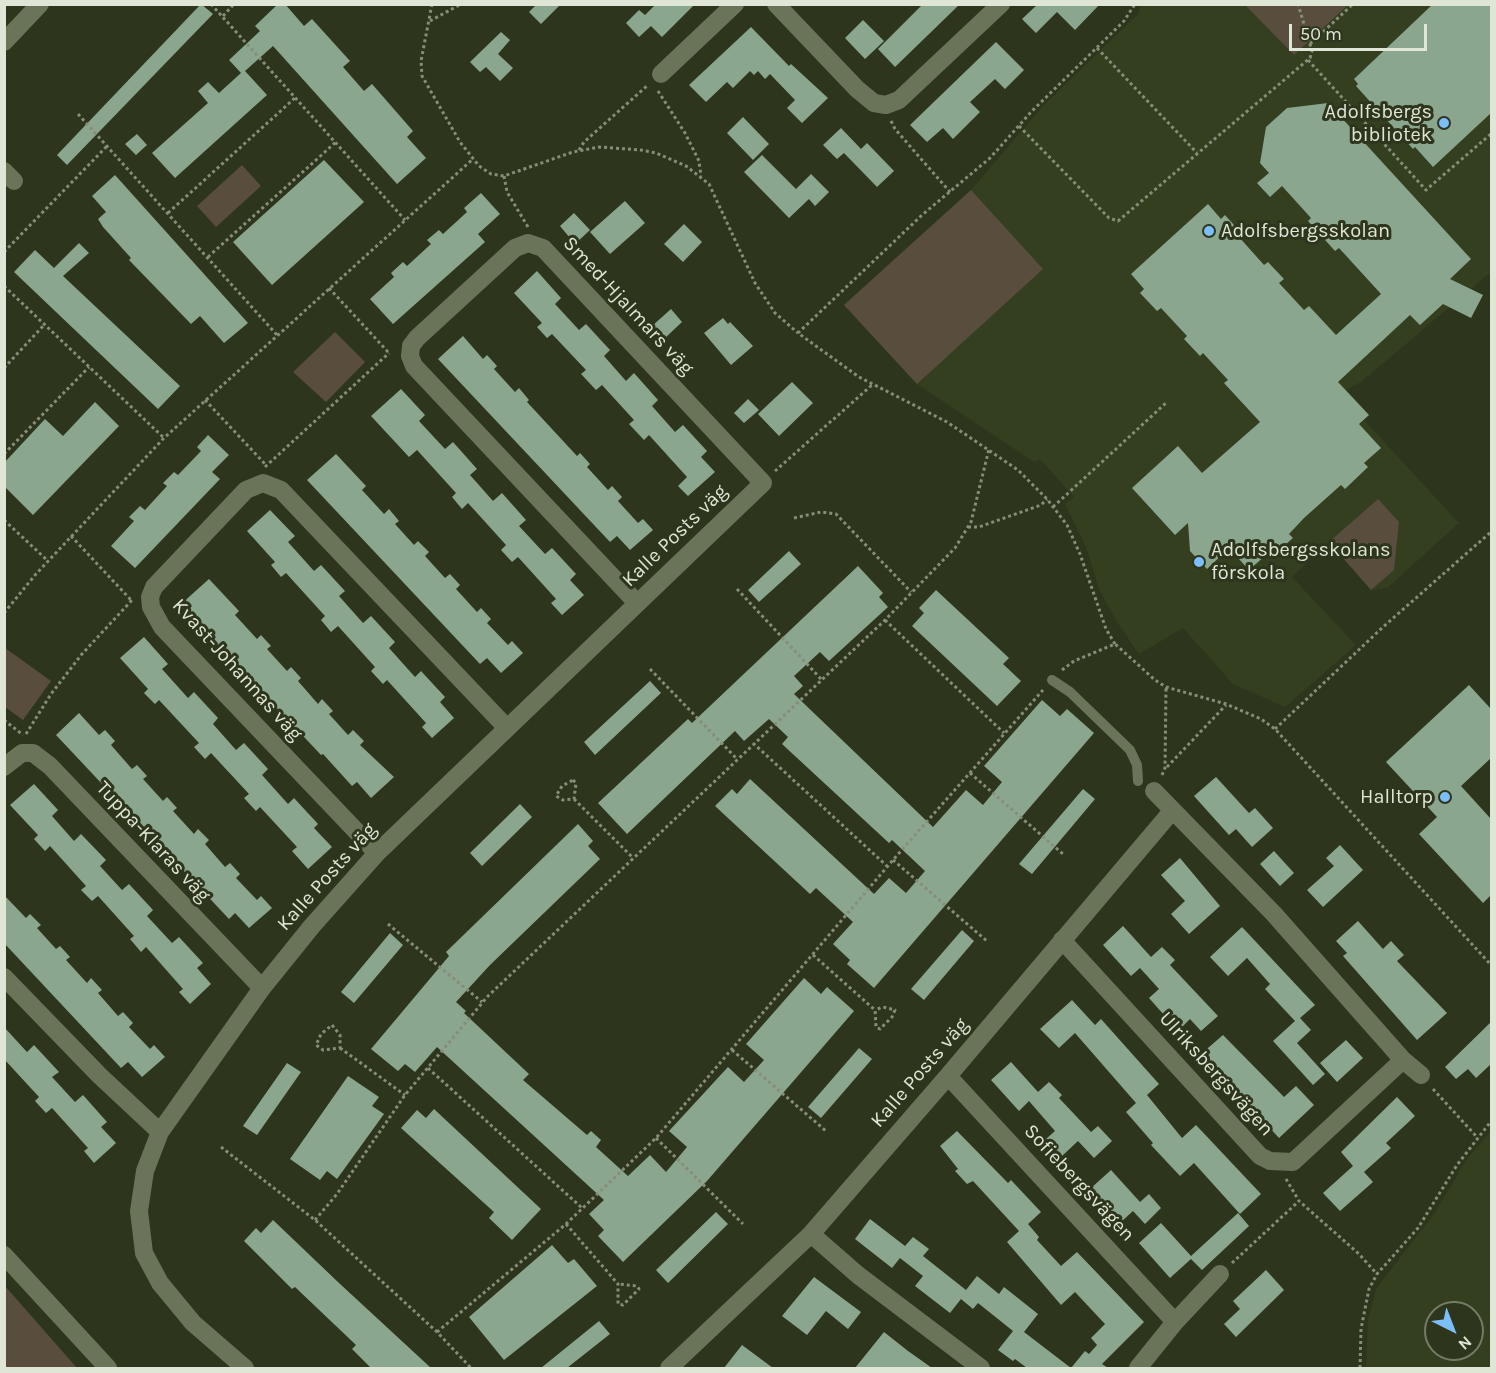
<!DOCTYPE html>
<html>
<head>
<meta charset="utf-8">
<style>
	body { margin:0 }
	#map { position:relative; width:1496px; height:1373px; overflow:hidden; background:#2d361c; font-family:Karla,sans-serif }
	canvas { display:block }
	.frame { position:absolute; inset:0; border:6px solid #dfe6d6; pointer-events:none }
	.north { position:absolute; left:1424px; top:1301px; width:60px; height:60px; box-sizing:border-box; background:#2d361c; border:2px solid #747c66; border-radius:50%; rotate:138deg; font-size:16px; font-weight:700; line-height:24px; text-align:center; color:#dfe6d6 }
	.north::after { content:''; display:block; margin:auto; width:21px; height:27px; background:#7cbef9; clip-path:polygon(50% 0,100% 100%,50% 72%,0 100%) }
	.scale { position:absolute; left:1289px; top:24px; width:138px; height:27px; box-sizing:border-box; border:3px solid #dfe6d6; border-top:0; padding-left:8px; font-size:18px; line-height:21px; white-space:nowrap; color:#dfe6d6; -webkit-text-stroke:4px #2d361c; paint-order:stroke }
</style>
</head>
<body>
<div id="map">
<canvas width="1496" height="1373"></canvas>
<div class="frame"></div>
<div class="north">N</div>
<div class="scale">50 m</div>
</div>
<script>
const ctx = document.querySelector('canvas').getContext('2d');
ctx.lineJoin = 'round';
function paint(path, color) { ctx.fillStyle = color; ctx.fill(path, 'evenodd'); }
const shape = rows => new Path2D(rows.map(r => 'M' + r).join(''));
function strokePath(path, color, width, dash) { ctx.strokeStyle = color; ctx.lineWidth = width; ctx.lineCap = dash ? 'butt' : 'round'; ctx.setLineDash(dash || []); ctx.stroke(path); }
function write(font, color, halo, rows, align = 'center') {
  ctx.font = font + ' Karla,sans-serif'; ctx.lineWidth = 6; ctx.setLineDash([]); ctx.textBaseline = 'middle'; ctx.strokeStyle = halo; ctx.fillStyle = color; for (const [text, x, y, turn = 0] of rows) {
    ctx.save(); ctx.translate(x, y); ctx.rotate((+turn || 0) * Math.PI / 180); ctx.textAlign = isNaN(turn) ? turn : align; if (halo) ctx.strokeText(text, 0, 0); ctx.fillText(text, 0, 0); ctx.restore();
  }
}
const built = shape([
	[1141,5,1245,5,1294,55,1348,5,1491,5,1491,272,1361,382,1346,390,1369,415,1364,420,1459,523,1387,588,1371,590,1329,542,1292,577,1356,645,1285,707,1233,684,1183,628,1139,654,1117,622,1099,589,1086,547,1065,504,1074,497,1040,459,1034,462,917,384,844,305,971,190,1043,106,1138,14],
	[1491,1131,1491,1368,1366,1368,1368,1320,1376,1289,1436,1211,1467,1159],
	[1436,1313,1472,1313,1472,1349,1436,1349]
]);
const green = shape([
	[1245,5,1348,5,1294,55],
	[242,165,261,186,216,227,197,206],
	[971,190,1043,269,917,384,844,305],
	[335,332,365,362,326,402,293,372],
	[1378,499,1399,522,1394,570,1371,590,1329,542],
	[5,648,51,681,23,720,5,707],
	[5,1286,77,1368,5,1368]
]);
const building = shape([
	[201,4,213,14,67,165,57,155],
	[278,4,285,4,304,26,312,19,350,61,343,67,364,91,372,84,413,131,407,137,426,158,397,184,273,46,245,71,267,95,175,178,152,153,208,103,198,91,208,82,219,93,241,73,229,60,260,31,255,26],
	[537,4,561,4,541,24,529,12],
	[656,4,695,4,662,37,651,26,639,37,626,23,639,10,645,15],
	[923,4,960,4,895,67,878,49],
	[1038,4,1100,4,1075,30,1057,12,1036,33,1022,19],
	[1433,4,1491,4,1491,113,1433,167,1415,147,1413,149,1356,86,1358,84,1354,79],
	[863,20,884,41,865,59,845,38],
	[751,27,789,66,791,64,828,98,802,123,787,108,795,100,770,74,765,79,758,71,754,75,750,71,733,88,727,82,706,102,689,85],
	[501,32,510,40,498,54,513,68,500,81,486,67,480,72,470,62],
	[996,42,1024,70,1005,89,995,79,970,102,980,112,953,139,943,128,927,142,910,125],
	[1328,103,1471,259,1450,279,1483,295,1471,318,1443,304,1420,325,1410,315,1338,382,1369,415,1359,424,1381,448,1364,463,1368,467,1345,489,1341,485,1304,518,1289,534,1293,538,1269,559,1266,555,1249,570,1229,548,1207,569,1190,551,1188,523,1175,535,1132,488,1178,446,1202,473,1260,422,1224,383,1228,380,1203,353,1200,356,1184,339,1187,336,1161,308,1157,311,1140,293,1144,289,1131,274,1208,204,1221,219,1225,215,1242,234,1239,237,1264,265,1268,262,1284,279,1279,283,1304,310,1309,306,1336,335,1381,294,1339,248,1335,251,1308,221,1311,218,1282,186,1270,197,1257,183,1269,173,1260,163,1266,127,1287,108],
	[743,117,769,144,753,160,727,133],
	[841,128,861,149,867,143,894,171,877,187,844,153,837,159,823,145],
	[137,134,147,145,136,155,125,144],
	[762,155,796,189,811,174,829,192,815,206,809,199,789,218,744,172],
	[324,160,364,202,272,285,233,242],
	[115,175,248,323,224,343,200,316,191,324,129,260,131,258,103,227,98,219,106,212,92,196],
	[481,193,500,214,478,234,485,242,393,324,370,299,394,277,391,273,403,262,407,266,431,244,427,240,439,230,443,234,467,212,464,208],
	[625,201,645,223,610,254,590,232],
	[574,213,590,230,575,244,560,226],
	[684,224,702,242,683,262,664,244],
	[79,243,89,253,63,276,180,386,158,409,14,272,35,250,54,268],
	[537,271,561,298,555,304,579,330,586,324,610,350,604,356,626,381,634,373,658,400,652,406,675,432,683,425,707,451,701,457,715,472,688,496,678,486,687,477,649,435,644,440,629,424,634,420,602,385,596,390,581,374,586,370,552,334,547,338,537,327,542,323,514,293],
	[671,309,682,322,664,339,652,326],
	[723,318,728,324,730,322,753,346,731,365,704,333],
	[463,336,483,359,487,355,497,366,494,369,515,392,519,388,529,400,527,402,577,456,580,453,590,464,587,467,608,490,612,486,622,497,618,501,638,523,643,519,653,530,630,550,617,536,610,542,438,359],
	[792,382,813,403,779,436,758,414],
	[401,389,425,415,419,421,445,449,453,442,477,469,470,475,493,501,502,493,526,520,519,526,545,554,552,548,576,574,570,580,584,595,562,615,551,603,556,599,518,557,512,562,501,550,506,545,468,503,462,509,452,497,456,493,417,450,409,457,371,416],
	[748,399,759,410,744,423,734,413],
	[95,402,119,426,33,515,4,486,4,463,45,419,63,436],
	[208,435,229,455,212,472,220,479,135,568,111,546,134,521,129,517,140,506,145,510,167,486,163,483,174,472,178,475,201,451,197,447],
	[336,454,366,486,362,490,384,514,389,509,399,521,395,524,414,545,418,541,429,552,425,556,445,578,450,574,460,585,456,589,477,612,481,608,491,619,487,623,508,645,512,641,523,653,501,673,487,658,480,664,307,480],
	[270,510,295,536,288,542,314,571,321,565,345,591,339,596,363,623,371,616,395,642,389,648,415,677,421,671,445,697,440,702,454,718,432,738,422,727,426,723,387,680,383,684,371,671,375,667,338,626,331,632,321,620,325,616,286,573,281,577,271,565,275,562,247,531],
	[789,551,801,564,759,602,748,590],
	[858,566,883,593,879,597,888,607,829,661,820,652,794,676,803,686,794,694,933,827,966,790,983,805,1002,782,984,766,1042,700,1060,716,1067,709,1094,733,874,988,847,964,850,960,833,944,853,922,816,888,810,894,715,806,732,789,737,794,750,779,874,894,889,878,906,893,925,871,892,840,889,843,782,744,788,737,769,719,744,741,735,731,627,834,598,803,688,719,692,723],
	[209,579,239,611,235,615,257,639,261,635,271,646,267,649,287,671,291,667,301,678,298,681,318,704,322,699,333,711,329,714,348,735,353,730,364,741,360,745,394,777,371,798,357,782,352,786,323,754,321,755,180,605],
	[936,590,1009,658,1003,664,1021,681,997,706,912,626,924,613,919,608],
	[144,637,168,664,162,669,188,698,194,692,218,718,213,724,236,750,244,743,268,769,262,775,288,804,294,798,318,824,314,828,332,847,308,869,292,851,297,847,260,807,256,811,244,798,249,794,211,753,205,759,194,747,199,743,159,700,155,704,144,693,148,689,120,658],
	[650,681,661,693,595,755,584,742],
	[1469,685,1491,709,1491,758,1461,786,1491,819,1491,895,1483,903,1419,834,1437,817,1386,762],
	[79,713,99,735,105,730,115,741,111,745,132,769,137,765,147,776,143,779,163,801,167,797,177,808,173,811,194,834,198,829,209,840,205,844,225,867,230,863,240,874,236,878,257,900,261,896,272,908,249,928,235,913,229,919,56,735],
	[1216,777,1249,813,1255,808,1273,828,1252,847,1236,829,1229,835,1194,796],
	[34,784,58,810,52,816,74,841,81,834,106,860,100,866,122,890,129,884,153,910,147,916,172,943,179,937,203,963,197,968,211,984,190,1004,179,992,183,989,146,947,141,952,130,939,134,936,98,896,92,901,81,890,86,886,50,846,45,851,34,839,38,835,10,805],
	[1083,789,1095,799,1032,874,1019,864],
	[520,804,532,817,482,866,470,853],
	[578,824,593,841,588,846,600,859,490,965,456,1002,466,1011,464,1013,529,1074,523,1080,587,1135,591,1131,601,1140,596,1147,628,1176,650,1155,666,1172,687,1147,669,1131,728,1067,744,1082,764,1060,746,1044,804,978,821,994,827,987,854,1011,707,1181,623,1262,598,1236,604,1230,589,1214,604,1200,437,1047,415,1072,405,1064,398,1071,371,1049,449,956,446,952],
	[1340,845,1363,870,1323,907,1307,890,1334,866,1326,858],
	[1274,851,1294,873,1280,886,1260,864],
	[1180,858,1220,906,1189,934,1171,914,1185,901,1161,875],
	[4,895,26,918,30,914,41,925,37,928,56,949,60,946,70,957,66,960,87,983,91,978,102,990,98,993,118,1016,123,1012,133,1023,129,1027,150,1049,154,1045,165,1057,142,1077,128,1062,121,1068,4,943],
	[1358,921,1383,949,1391,941,1404,955,1397,961,1447,1013,1417,1040,1343,956,1347,953,1336,941],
	[1123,926,1151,957,1162,947,1175,960,1170,965,1218,1016,1201,1031,1190,1019,1182,1027,1168,1012,1164,1015,1149,998,1159,989,1140,968,1131,976,1103,945],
	[1242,927,1315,1005,1300,1018,1311,1030,1297,1043,1325,1074,1313,1085,1273,1041,1295,1021,1265,989,1270,984,1247,958,1228,976,1210,957],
	[962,930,974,941,924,1000,911,989],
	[390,933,403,945,354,1003,341,992],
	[1072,1000,1095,1025,1101,1019,1159,1084,1147,1095,1182,1138,1196,1125,1261,1194,1240,1214,1194,1163,1180,1176,1151,1145,1153,1143,1126,1112,1136,1103,1075,1033,1059,1048,1040,1029],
	[1491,1022,1491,1064,1476,1078,1468,1069,1456,1079,1445,1067],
	[4,1027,27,1052,34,1045,59,1072,52,1077,75,1102,83,1095,107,1122,101,1127,116,1143,94,1163,84,1151,88,1148,52,1108,46,1113,35,1101,39,1097,4,1059],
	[1223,1035,1284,1097,1296,1086,1314,1105,1279,1138,1201,1054],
	[1346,1040,1363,1058,1337,1082,1320,1063],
	[859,1048,872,1059,821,1118,808,1107],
	[1011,1062,1038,1092,1049,1082,1062,1095,1059,1098,1091,1132,1098,1126,1112,1141,1094,1158,1078,1141,1062,1156,1046,1139,1055,1131,1029,1101,1019,1111,991,1080],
	[287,1063,301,1072,257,1135,243,1126],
	[348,1076,379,1097,372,1106,384,1114,337,1179,327,1171,320,1180,290,1159],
	[1397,1097,1415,1116,1386,1143,1391,1148,1364,1172,1373,1182,1340,1211,1323,1193,1353,1166,1341,1152],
	[434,1109,541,1209,512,1240,489,1218,494,1212,401,1128,417,1110,426,1118],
	[957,1131,1008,1183,1011,1180,1041,1212,1028,1224,1039,1237,1037,1240,1061,1266,1077,1252,1144,1322,1102,1364,1108,1368,1027,1368,1015,1359,1013,1361,998,1350,1013,1331,978,1303,973,1309,961,1299,950,1313,915,1286,923,1276,900,1258,892,1268,855,1239,870,1219,905,1246,913,1237,929,1249,923,1256,966,1290,977,1276,999,1294,1004,1287,1038,1314,1024,1332,1071,1368,1085,1351,1089,1354,1097,1345,1091,1338,1105,1324,1075,1292,1061,1305,1007,1242,1019,1231,973,1181,967,1184,955,1171,958,1169,940,1146],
	[1111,1170,1140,1202,1149,1194,1161,1208,1145,1224,1133,1211,1121,1222,1090,1189],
	[716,1212,728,1224,668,1283,656,1270],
	[1238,1213,1249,1226,1202,1270,1191,1259,1170,1278,1139,1243,1161,1223,1191,1256],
	[273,1220,339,1283,431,1368,371,1368,352,1349,356,1345,295,1287,292,1289,244,1241,256,1228,261,1233],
	[552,1245,568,1263,574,1259,597,1286,504,1360,469,1317],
	[1266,1270,1284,1290,1236,1337,1224,1324,1240,1309,1233,1301],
	[814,1277,861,1312,848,1329,826,1311,807,1335,782,1316],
	[599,1321,610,1334,567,1368,541,1368],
	[884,1332,908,1351,932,1368,855,1368],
	[742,1345,773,1368,724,1368]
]);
const path = shape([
	[211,4,405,220],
	[432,4,421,61,422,76,460,142,479,166,491,174,504,176,573,152,599,147,641,150,656,153,686,166,709,184,755,283,775,313,798,333],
	[223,16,234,4],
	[430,21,461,4],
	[1310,44,1353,4],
	[1097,48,1197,153],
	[1308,60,1426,190,1492,133],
	[658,91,685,133,699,161,701,176],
	[78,114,277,335],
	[891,121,895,129,950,192],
	[1019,126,1109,218,1118,221,1310,58,1312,51,1298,4],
	[579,150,584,142,648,85],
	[504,176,507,192,528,227],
	[168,213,296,97],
	[4,252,108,145],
	[208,257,336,142],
	[4,286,164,438],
	[329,288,389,353],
	[4,368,45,324],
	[205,400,265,464],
	[4,454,89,367],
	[265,467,389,353],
	[775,471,872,385],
	[1053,507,1167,402],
	[794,518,821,512,836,514,911,592],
	[4,520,48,561],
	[968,527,979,527,1041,505,1047,499],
	[71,536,131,600],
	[737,589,821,679],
	[4,613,36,574,164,438,473,159],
	[885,620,1004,733],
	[1115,644,1106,629,1080,554,1067,525,1047,499,1018,470,947,422,859,377,798,333,922,215,990,158,1032,111,1124,21,1135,4],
	[650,669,736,758],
	[1062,670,1074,661,1115,644,1155,680,1166,687,1226,704,1261,719,1275,729,1492,966],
	[4,720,23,735],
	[1275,729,1383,627,1492,531],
	[26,734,51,694,82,654,133,599],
	[753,743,888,867],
	[1167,767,1226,705],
	[970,773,1063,854],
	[1162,775,1165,768,1166,687],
	[573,780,576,783,574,799,563,800,556,796,562,786,573,780],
	[574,799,632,857],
	[893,860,988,942],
	[388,924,482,1002],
	[813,955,875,1010,876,1027,880,1029,892,1017,895,1010,883,1007,875,1010],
	[332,1025,340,1035,340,1048,323,1050,316,1045,321,1034,332,1025],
	[340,1048,405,1095],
	[732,1050,826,1131],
	[428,1068,582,1208],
	[1433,1089,1476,1136],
	[656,1138,743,1224],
	[221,1147,315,1220,437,1332,471,1368],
	[1286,1179,1299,1201,1359,1254,1377,1274],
	[315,1220,337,1194,405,1095,488,996,885,620,955,548,971,522,989,449],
	[566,1224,618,1284,618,1304,623,1305,639,1289,637,1286,618,1284],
	[1232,1263,1299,1201],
	[437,1332,566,1224,656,1138,893,860,1043,690],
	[1360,1368,1361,1329,1369,1289,1377,1274,1418,1228,1457,1165,1492,1120]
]);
const service = shape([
	[1052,680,1070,692,1130,750,1137,765,1138,781]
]);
const minor = shape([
	[776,4,857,89,874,103,886,105,899,100,1001,4],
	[661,74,735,4],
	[4,171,14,181],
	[4,767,22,753,33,753,50,766,262,988],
	[377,853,162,627,151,607,150,597,154,587,246,490,263,483,281,490,507,728],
	[1062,940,1260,1156,1270,1161,1293,1162,1403,1060,1274,914,1154,791],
	[4,977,100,1076,160,1132],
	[1403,1060,1421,1075],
	[948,1076,1175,1322,1138,1368],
	[811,1234,858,1275,981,1368],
	[1175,1322,1220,1274],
	[245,1368,193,1323,160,1283,144,1253,139,1211,145,1171,160,1132,262,988,312,926,377,853,763,483,543,248,528,243,515,248,417,338,411,346,410,356,414,366,637,603],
	[669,1368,811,1234,948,1076,1172,811]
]);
const tertiary = shape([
	[4,42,40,4],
	[4,1255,108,1368]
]);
const markers = [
	[1444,123,6,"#7cbef9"],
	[1209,231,6,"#7cbef9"],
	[1199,562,6,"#7cbef9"],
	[1445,797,6,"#7cbef9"]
];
const poiNames = [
	["Adolfsbergs",1432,112],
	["bibliotek",1432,135],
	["Adolfsbergsskolan",1221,231,"left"],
	["Adolfsbergsskolans",1211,550,"left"],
	["förskola",1211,573,"left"],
	["Halltorp",1433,797]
];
const streetNames = [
	["Smed-Hjalmars väg",628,306,47],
	["Kalle Posts väg",675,536,-44],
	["Kvast-Johannas väg",237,670,48],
	["Tuppa-Klaras väg",153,842,47],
	["Kalle Posts väg",327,877,-48],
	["Kalle Posts väg",920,1073,-49],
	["Ulriksbergsvägen",1216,1074,48],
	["Sofiebergsvägen",1079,1183,47]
];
paint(built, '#333f1e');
paint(green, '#594d3d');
paint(building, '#8ba68f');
strokePath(path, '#868e79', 3, [3, 3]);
strokePath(service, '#697458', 10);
strokePath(minor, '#697458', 18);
strokePath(tertiary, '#697458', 18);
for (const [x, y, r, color] of markers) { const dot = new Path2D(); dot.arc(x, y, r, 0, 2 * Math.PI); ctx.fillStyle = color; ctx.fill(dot); strokePath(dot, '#2d361c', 2); }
write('20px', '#dfe6d6', '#2d361c', poiNames, 'right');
write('20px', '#dfe6d6', '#2d361c', streetNames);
</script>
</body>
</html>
